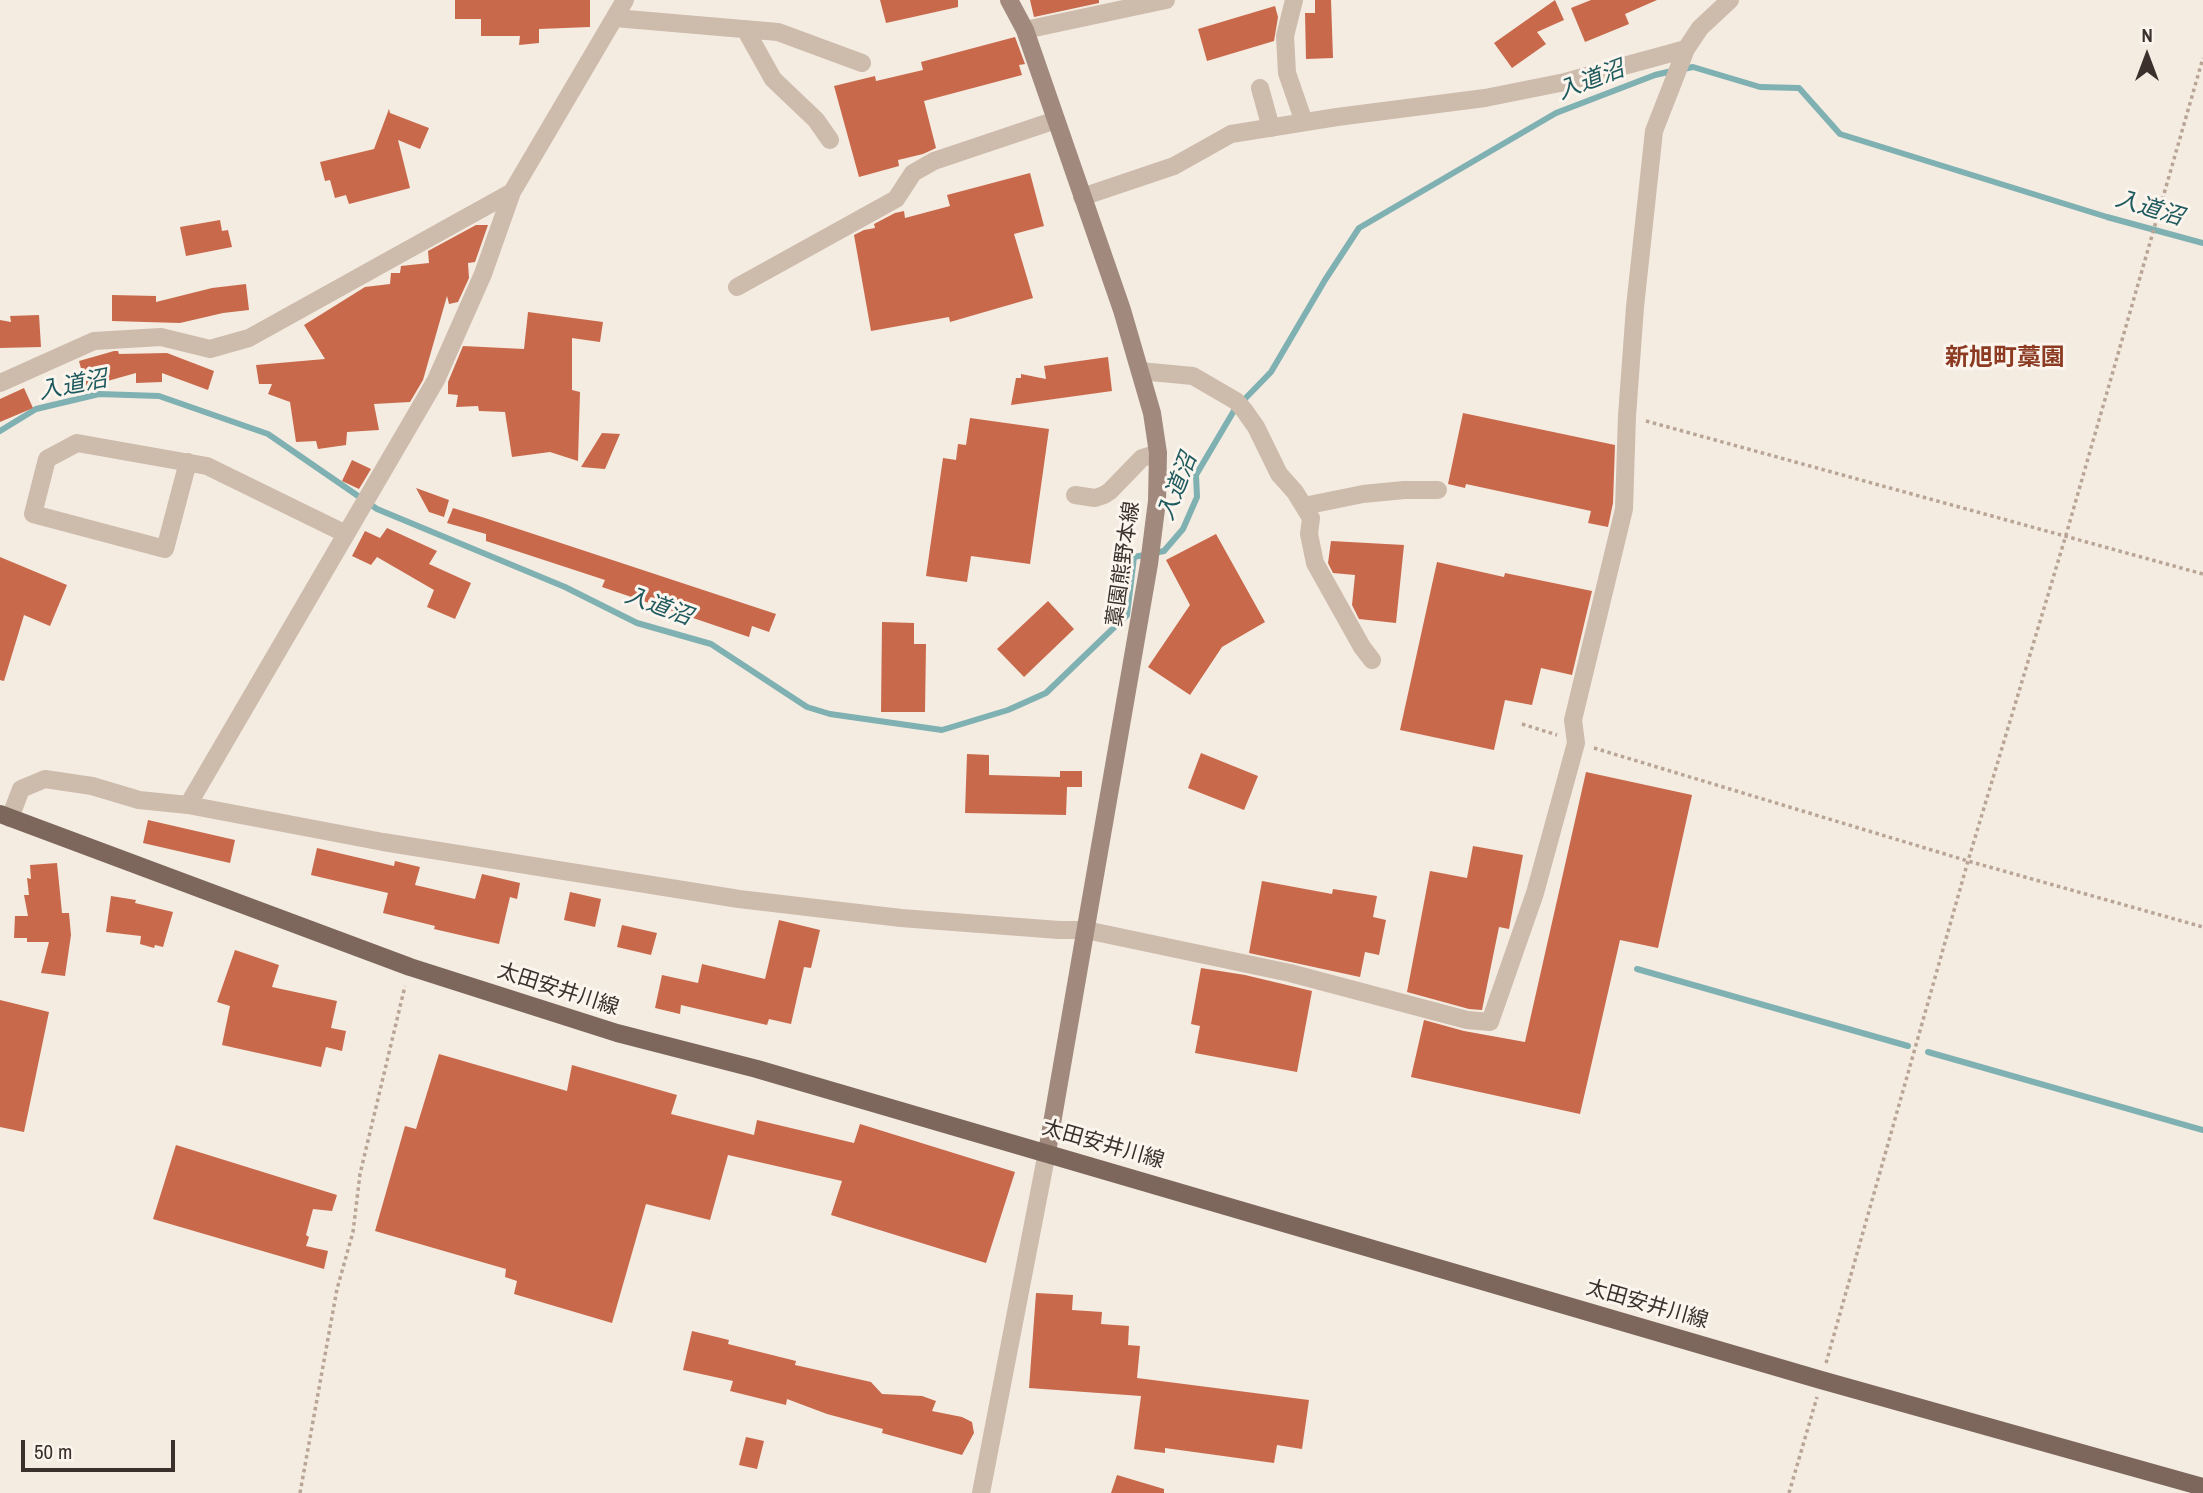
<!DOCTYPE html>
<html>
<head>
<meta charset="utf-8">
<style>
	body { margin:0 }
	#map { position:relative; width:2203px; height:1493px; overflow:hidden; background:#f4ebe1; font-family:"Archivo Narrow",sans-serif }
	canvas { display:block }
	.north { position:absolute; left:2112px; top:21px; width:70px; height:70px; -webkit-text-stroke:5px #fbf5ee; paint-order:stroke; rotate:0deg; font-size:19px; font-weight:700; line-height:28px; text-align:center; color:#3b302b }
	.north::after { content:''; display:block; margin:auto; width:24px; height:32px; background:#3b302b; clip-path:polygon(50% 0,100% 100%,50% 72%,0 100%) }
	.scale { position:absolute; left:21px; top:1440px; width:154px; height:32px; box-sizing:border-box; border:4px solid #3b302b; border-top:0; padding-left:9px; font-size:21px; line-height:24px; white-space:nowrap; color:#3b302b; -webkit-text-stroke:5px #fbf5ee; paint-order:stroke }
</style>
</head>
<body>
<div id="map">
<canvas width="2203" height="1493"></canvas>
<div class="north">N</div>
<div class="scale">50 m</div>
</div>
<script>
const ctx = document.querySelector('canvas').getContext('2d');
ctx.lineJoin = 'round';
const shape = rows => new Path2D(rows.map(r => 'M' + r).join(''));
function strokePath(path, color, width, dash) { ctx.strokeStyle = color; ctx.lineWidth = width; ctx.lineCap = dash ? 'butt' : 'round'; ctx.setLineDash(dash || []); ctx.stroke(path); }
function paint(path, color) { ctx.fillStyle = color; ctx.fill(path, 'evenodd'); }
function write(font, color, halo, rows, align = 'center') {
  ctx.font = font + ' "Archivo Narrow","Noto Sans JP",sans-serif'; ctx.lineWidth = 6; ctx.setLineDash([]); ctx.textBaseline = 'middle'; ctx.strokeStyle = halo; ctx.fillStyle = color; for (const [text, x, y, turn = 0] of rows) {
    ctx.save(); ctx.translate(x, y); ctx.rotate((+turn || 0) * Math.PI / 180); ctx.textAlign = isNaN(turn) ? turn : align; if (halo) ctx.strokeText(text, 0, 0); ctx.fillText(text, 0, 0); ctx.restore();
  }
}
const stream = shape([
	[1683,69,1693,67,1760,87,1799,88,1840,134,2107,217,2203,243],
	[0,431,36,409,99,394,159,396,268,434,377,509,565,587,637,623,711,644,807,707,830,714,942,730,1008,710,1046,693,1127,615,1134,557,1164,551,1183,529,1197,497,1196,475,1235,409,1271,372,1325,280,1359,228,1556,113,1655,75,1672,71],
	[1637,969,1908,1046],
	[1928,1052,2203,1130]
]);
const building = shape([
	[455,0,590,0,590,27,539,29,539,43,519,45,520,36,481,36,481,19,455,19],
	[880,0,958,0,958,7,886,23],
	[1030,0,1099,0,1099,3,1034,17],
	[1315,0,1331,0,1333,58,1306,59,1305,13,1315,13],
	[1555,0,1564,20,1537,32,1546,44,1512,68,1494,43],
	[1591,0,1657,0,1625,14,1629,24,1585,42,1571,8],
	[1275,6,1278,17,1274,41,1207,61,1198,29],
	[1015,37,1025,64,1019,65,1022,75,924,101,936,148,923,154,898,160,899,166,859,177,834,86,875,76,876,81,923,70,921,62],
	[389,109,390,113,429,128,420,149,398,140,410,188,349,204,346,195,335,198,330,180,325,181,320,162,374,149],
	[1030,173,1044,226,1014,234,1033,298,950,322,949,317,871,331,854,235,864,230,875,228,874,224,895,213,904,211,905,218,950,206,947,195],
	[220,220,222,231,228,230,232,247,186,256,180,227],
	[476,225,488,225,475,262,468,263,469,278,458,302,449,304,447,296,423,380,410,402,374,404,379,430,347,432,346,445,318,449,316,441,296,442,290,402,268,394,272,384,259,384,256,365,325,359,304,325,365,287,390,284,391,273,400,273,401,266,429,263,428,251],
	[246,284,249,310,223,313,180,323,112,321,112,295,156,296,156,302,212,288],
	[528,312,603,322,600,342,572,338,572,390,580,392,578,461,550,452,512,457,505,412,479,411,478,406,456,407,458,395,448,394,448,382,463,346,524,349],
	[39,315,41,347,0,348,0,320,11,322,10,316],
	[114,351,118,351,119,354,167,353,214,371,208,390,162,373,162,382,136,383,136,373,86,387,79,361],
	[1108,357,1112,391,1011,405,1016,378,1021,378,1021,374,1046,379,1044,366],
	[24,388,33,408,0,422,0,399],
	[1463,413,1615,445,1613,503,1608,527,1588,523,1591,511,1466,484,1465,488,1448,484],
	[970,418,1049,429,1030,564,971,556,967,582,926,576,943,458,956,460,958,444,966,445],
	[602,433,620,434,605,469,581,467],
	[352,460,371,469,359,489,342,481],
	[416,488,449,500,444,517,429,512],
	[453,508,485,518,776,614,769,632,752,626,749,637,602,587,605,580,486,541,486,534,447,523],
	[387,528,437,551,429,564,471,583,455,619,427,607,434,590,377,557,371,565,352,556,365,531,380,538],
	[1216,534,1265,622,1222,647,1190,695,1148,667,1190,605,1166,560],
	[1331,541,1404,545,1396,623,1359,619,1352,605,1355,575,1333,573,1328,563],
	[0,557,67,585,50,626,24,615,4,681,0,680],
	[1437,562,1504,577,1505,573,1592,591,1572,675,1541,668,1532,705,1505,700,1494,750,1400,730],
	[1048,601,1074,629,1024,677,997,649],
	[882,622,914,623,914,644,926,644,925,712,881,712],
	[1201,753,1258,776,1244,810,1188,788],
	[967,754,989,755,989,775,1060,777,1060,771,1082,771,1082,787,1067,787,1066,815,965,813],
	[1586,772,1692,795,1658,948,1620,940,1580,1114,1411,1077,1424,1020,1464,1031,1525,1042],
	[148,820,235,840,230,863,143,843],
	[1473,846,1523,855,1509,929,1499,927,1482,1010,1469,1009,1407,992,1430,871,1467,878],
	[317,848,394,866,395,861,420,867,415,885,475,899,482,874,520,883,517,899,510,897,499,944,434,929,435,926,383,913,388,893,311,875],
	[57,863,62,913,69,913,71,935,65,976,41,973,49,942,27,942,27,938,14,938,15,916,28,916,24,895,29,895,27,878,31,879,30,865],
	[1262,881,1332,894,1333,889,1377,896,1373,917,1386,920,1379,955,1365,952,1360,977,1249,953],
	[570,892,601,899,595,927,564,920],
	[111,896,136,900,135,903,173,912,163,947,155,945,154,948,140,944,141,936,106,932],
	[779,920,820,930,811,968,804,967,791,1024,769,1019,767,1025,681,1005,680,1014,655,1008,662,975,698,983,702,964,765,979],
	[622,925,657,933,651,955,617,947],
	[235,950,279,965,272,987,337,1001,331,1028,346,1031,342,1051,326,1047,321,1067,222,1045,230,1006,217,1002],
	[1201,968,1245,975,1312,991,1297,1072,1195,1053,1200,1026,1191,1024],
	[0,1000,49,1012,24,1132,0,1127],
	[439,1054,567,1091,572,1065,677,1095,671,1114,754,1135,757,1120,854,1143,860,1124,1015,1172,986,1263,831,1215,842,1181,728,1155,710,1220,646,1204,612,1323,514,1294,517,1281,505,1277,506,1269,375,1231,405,1126,416,1129],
	[176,1145,337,1195,332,1211,313,1209,306,1235,309,1237,306,1246,328,1251,324,1269,153,1219],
	[1036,1293,1073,1295,1072,1310,1102,1312,1101,1324,1129,1326,1128,1345,1140,1346,1137,1378,1309,1400,1302,1449,1277,1445,1274,1463,1165,1448,1165,1453,1134,1449,1141,1396,1029,1388],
	[692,1331,729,1340,728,1344,796,1361,795,1365,871,1382,882,1394,922,1396,936,1401,932,1411,962,1417,972,1422,974,1433,962,1455,882,1433,883,1429,827,1414,787,1399,786,1405,730,1391,733,1381,683,1370],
	[746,1437,764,1441,757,1469,739,1465],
	[1117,1475,1164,1489,1164,1493,1111,1493]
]);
const path = shape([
	[1646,421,2203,574],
	[1522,724,1557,735],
	[1594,748,1968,861,2203,927],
	[1826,1363,1968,861,2066,535,2203,58],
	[300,1493,337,1289,353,1232,360,1174,405,986],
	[1789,1493,1817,1397]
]);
const minor = shape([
	[1294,0,1285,36,1287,73,1304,122],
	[615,18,778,32,862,63],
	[745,29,773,79,816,120,830,140],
	[1025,30,1166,0],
	[1260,88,1271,128],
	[1082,197,1174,166,1231,134,1337,117,1485,98,1565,82,1686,49],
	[737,287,896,199,913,173,934,161,1056,120],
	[1140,371,1193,376,1236,401,1244,410,1256,427,1279,474,1295,492,1311,518,1309,534,1315,563,1362,647,1372,660],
	[0,383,94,341,161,337,210,349,249,338,512,192],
	[188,462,165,549,33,514,47,459,77,443,207,466,346,534],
	[1075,495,1095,498,1104,495,1110,491,1142,458,1158,453],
	[1304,506,1363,494,1404,490,1438,490],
	[188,805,436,380,483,274,512,192,625,0],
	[1086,930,1290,973,1467,1020,1490,1022,1535,893,1576,743,1573,720,1624,509,1627,416,1635,307,1654,131,1686,49,1700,28,1730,0]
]);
const tertiary = shape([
	[10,818,21,789,45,779,92,786,139,800,188,805,383,842,739,899,901,918,1059,930,1086,930],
	[981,1493,1047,1152]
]);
const secondary = shape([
	[1009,0,1025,30,1122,310,1152,413,1158,453,1157,501,1149,564,1047,1152]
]);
const primary = shape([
	[0,814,410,967,617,1033,757,1069,1821,1380,2203,1487]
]);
const streetNames = [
	["藁園熊野本線",1124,564,-82],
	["太田安井川線",558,990,18],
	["太田安井川線",1103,1145,16],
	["太田安井川線",1647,1305,16]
];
const waterNames = [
	["入道沼",1591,81,-21],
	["入道沼",2149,209,17],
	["入道沼",73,386,-11],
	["入道沼",1178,487,-69],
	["入道沼",658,607,20]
];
const quarterNames = [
	["新旭町藁園",2005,359]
];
strokePath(stream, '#7fb0b2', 6);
paint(building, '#c8694b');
strokePath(path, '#b9a596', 3.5, [3.5, 3.5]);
strokePath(minor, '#cdbbac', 18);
strokePath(tertiary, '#cdbbac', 18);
strokePath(secondary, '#a18a7d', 18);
strokePath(primary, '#7d675c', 18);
write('21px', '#3b302b', '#fbf5ee', streetNames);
write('italic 23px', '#1f5a5e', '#fbf5ee', waterNames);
write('bold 24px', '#8c3b22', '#fbf5ee', quarterNames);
</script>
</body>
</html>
